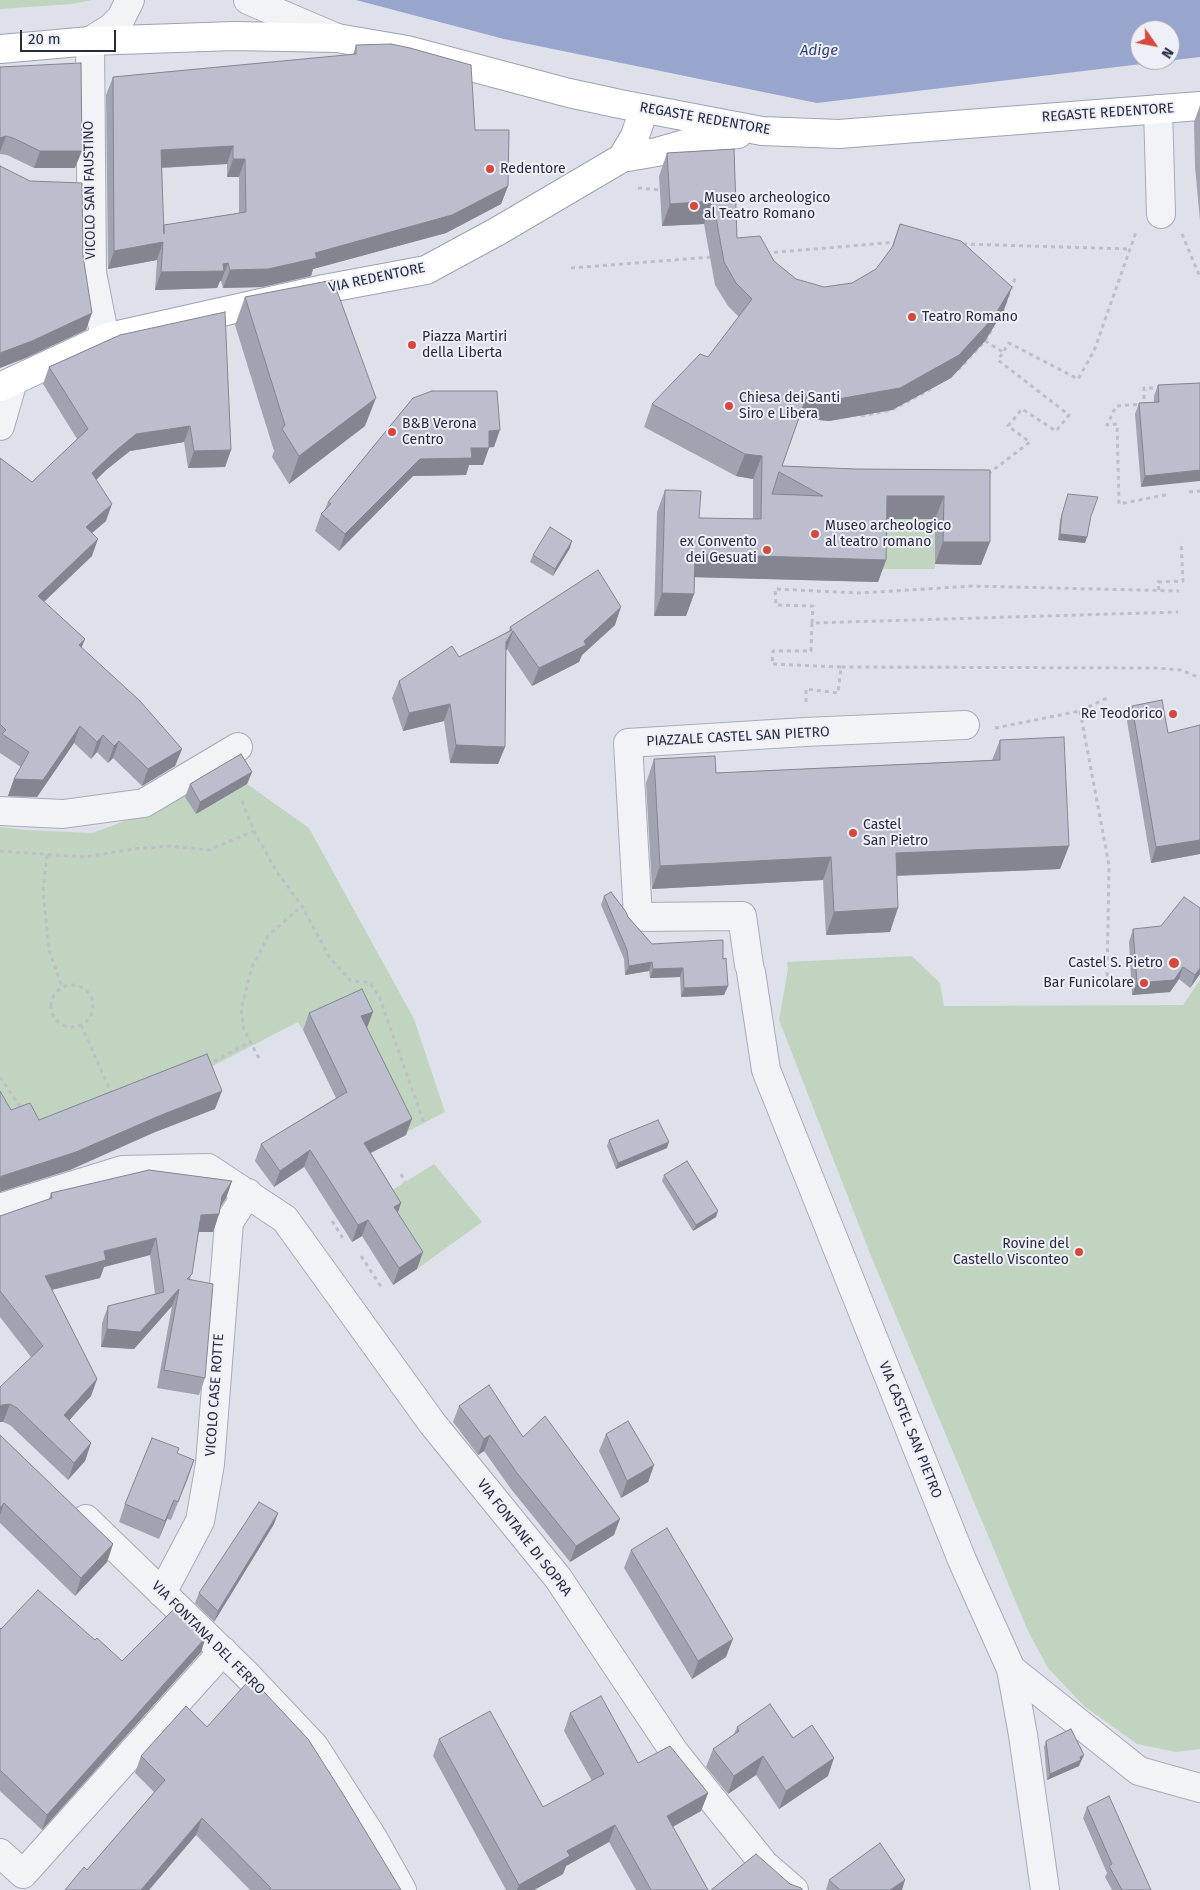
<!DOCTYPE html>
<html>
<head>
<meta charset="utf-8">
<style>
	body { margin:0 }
	#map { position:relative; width:1200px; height:1890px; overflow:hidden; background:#dfe1ea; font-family:"Fira Sans",sans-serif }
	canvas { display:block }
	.north { position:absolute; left:1130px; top:20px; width:50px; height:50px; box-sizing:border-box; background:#eff0f7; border:1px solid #9fa1af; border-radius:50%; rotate:123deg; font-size:14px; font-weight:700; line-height:20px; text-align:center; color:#272b42 }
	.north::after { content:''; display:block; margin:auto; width:18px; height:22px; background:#d7483c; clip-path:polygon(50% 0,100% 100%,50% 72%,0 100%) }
	.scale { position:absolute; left:20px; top:30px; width:96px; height:22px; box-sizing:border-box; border:2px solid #272b42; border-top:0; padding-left:6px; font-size:15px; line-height:18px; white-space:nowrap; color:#272b42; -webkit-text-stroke:4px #eff0f7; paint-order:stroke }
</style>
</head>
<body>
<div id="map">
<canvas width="1200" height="1890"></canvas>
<div class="north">N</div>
<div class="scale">20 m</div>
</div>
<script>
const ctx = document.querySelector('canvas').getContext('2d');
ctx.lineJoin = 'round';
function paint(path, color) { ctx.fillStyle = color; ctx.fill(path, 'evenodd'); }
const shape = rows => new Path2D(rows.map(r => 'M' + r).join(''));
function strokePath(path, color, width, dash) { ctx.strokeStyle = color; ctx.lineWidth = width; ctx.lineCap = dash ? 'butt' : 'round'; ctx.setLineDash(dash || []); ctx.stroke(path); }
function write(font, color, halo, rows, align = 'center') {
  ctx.font = font + ' "Fira Sans",sans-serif'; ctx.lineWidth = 4; ctx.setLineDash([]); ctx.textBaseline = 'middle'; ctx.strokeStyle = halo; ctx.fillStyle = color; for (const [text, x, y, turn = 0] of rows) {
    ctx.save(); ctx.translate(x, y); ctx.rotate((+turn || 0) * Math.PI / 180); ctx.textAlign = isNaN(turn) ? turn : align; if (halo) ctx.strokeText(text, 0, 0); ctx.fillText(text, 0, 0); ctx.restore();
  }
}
const green = shape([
	[0,0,92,0,72,4,0,9],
	[879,519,935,519,935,569,878,569],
	[247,784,309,828,414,1019,445,1112,405,1133,356,1005,303,1030,298,1022,201,1072,32,1138,0,1120,0,827,26,830,92,833,139,816,181,789,196,814],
	[912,956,940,983,944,1006,1183,1005,1200,980,1200,1749,1176,1752,1137,1744,1084,1706,1048,1668,1028,1631,871,1256,779,1020,788,969,787,962],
	[434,1164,482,1222,417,1269,388,1224,381,1197]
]);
const water = shape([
	[356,0,1200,0,1200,57,817,103,504,39],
	[1140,30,1170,30,1170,60,1140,60]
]);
const path = shape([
	[638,188,660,190],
	[1182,234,1200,277],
	[963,244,1130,249],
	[766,253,897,242],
	[571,268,712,257],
	[1002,312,1016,276],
	[985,341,1003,352],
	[958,370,985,341,994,326],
	[1161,388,1144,388,1144,404,1116,406,1107,425,1117,424,1119,504,1170,494],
	[861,416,892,410,931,389],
	[988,474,1030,442,1008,426,1022,409,1056,431,1069,415,998,360,1009,343,1078,379,1094,351,1136,232],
	[1189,492,1200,491],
	[1159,590,1158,582,1183,581,1181,542],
	[812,623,813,606,776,605,775,589,859,593,971,586,1179,591],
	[841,667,772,664,773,651,811,651,812,623,1178,612],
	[806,702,806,689,838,693,841,667,1157,668,1181,670,1200,678],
	[1080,711,1109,865,1107,986],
	[995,728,1080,711,1107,698],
	[242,801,254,831,277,872,302,906,330,958,351,981,369,982,379,996,424,1123],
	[0,851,85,857,133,849,170,846,209,850,254,831],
	[47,855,43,891,49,950,62,987],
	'51 1006a21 21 0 1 1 42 0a21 21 0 1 1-42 0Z',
	[1200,990,1200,991],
	[81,1025,112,1094],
	[259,1058,244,1030,241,1009,252,967,268,936,302,906],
	[207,1065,250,1042],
	[0,1077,22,1110],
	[401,1174,405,1182],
	[332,1221,344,1240],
	[361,1256,382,1288]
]);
const minor = shape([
	[248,0,337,38],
	[1158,109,1161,214],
	[105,338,92,273,90,41,111,28,121,18,130,0],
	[0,426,13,381],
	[0,811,63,814,144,803,238,747],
	[749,965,742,916,638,917,628,743,805,732,965,725],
	[751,972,766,1070,962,1560,1011,1669,1139,1771,1200,1788],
	[0,1208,122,1170,208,1168,285,1219,432,1423,558,1578,675,1753,764,1864,794,1890],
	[86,1519,246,1674,314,1746,373,1838,402,1890],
	[162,1593,200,1521,210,1464,229,1222,248,1193],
	[1011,1669,1023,1735,1045,1890],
	[0,1853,23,1874,223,1651]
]);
const major = shape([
	[0,49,90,41,234,36,337,38,407,50,569,93,620,104,762,131,839,134,1200,106],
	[622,158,635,136,640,121,642,109],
	[0,387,105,338,324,289,426,270,498,231,622,158,657,152,699,140,738,134]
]);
const wall = shape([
	[356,45,475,130,508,186,501,204,446,233,313,269,311,276,262,287,223,288,221,281,220,281,217,288,155,290,157,260,108,269,106,95,113,77,353,55],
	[227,164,227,177,239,177,239,213,164,225,163,227,162,168],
	[0,67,75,168,34,168,7,155,0,154],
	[1200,105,1200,221,1195,167,1194,122],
	[734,149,737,238,774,261,796,279,824,287,852,283,876,269,891,249,900,224,1004,310,985,341,951,378,892,410,829,421,799,418,782,466,855,469,990,470,981,565,935,564,935,519,887,519,886,560,878,582,695,577,694,594,686,616,654,616,657,512,665,490,699,518,753,519,753,479,736,476,644,427,652,404,708,357,739,317,728,306,715,285,704,224,662,226,659,176,667,153],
	[245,297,365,426,289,484,272,457,274,451,235,325],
	[120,335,231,450,225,467,188,468,184,442,130,451,106,470,96,480,106,521,92,533,92,556,44,602,85,639,81,648,182,749,175,766,142,786,113,758,108,763,97,752,91,759,74,743,37,797,8,796,14,779,21,767,0,753,0,458,32,482,77,439,43,384,49,367],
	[1200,383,1141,487,1135,414,1139,403,1154,402,1154,396,1158,385],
	[413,398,494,447,489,447,483,465,469,465,466,475,413,476,339,551,315,531,321,514,324,511,328,502],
	[1068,494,1091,516,1085,543,1058,540,1060,520],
	[570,548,553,576,530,562,533,555],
	[615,625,582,655,579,662,532,686,507,649,506,650,505,747,498,764,450,763,444,721,403,731,392,698,399,681,459,657,509,631,510,627],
	[1132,706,1168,733,1200,854,1151,863,1127,721],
	[1000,740,1069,846,1060,869,897,876,890,932,826,935,823,880,652,889,646,783,654,759,716,773,992,760],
	[252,772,247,784,196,814,185,797,190,784],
	[604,896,628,917,652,944,723,959,728,986,724,995,681,997,680,977,650,978,649,971,625,975,624,959,601,905],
	[1133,929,1200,974,1190,988,1179,979,1170,992,1132,995,1129,942],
	[309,1013,367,1028,406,1135,371,1153,401,1203,398,1212,417,1269,393,1285,362,1236,352,1242,304,1167,274,1187,255,1161,261,1144,336,1098,303,1030],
	[609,1140,667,1148,616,1169,607,1146],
	[664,1175,716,1217,693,1231,662,1181],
	[232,1181,226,1198,220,1207,219,1214,213,1232,199,1232,190,1280,205,1378,199,1395,157,1388,172,1306,134,1349,101,1347,102,1323,108,1306,155,1294,150,1255,104,1267,100,1278,52,1290,97,1379,91,1396,69,1420,91,1443,85,1461,68,1480,10,1425,3,1422,0,1422,31,1357,0,1317,0,1216,49,1199,51,1193],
	[459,1406,523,1437,614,1535,570,1562,511,1489,484,1451,478,1455,453,1422],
	[606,1434,654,1465,648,1482,621,1498,599,1451],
	[0,1435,113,1544,107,1562,75,1596,0,1523],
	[177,1453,194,1460,171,1520,167,1519,159,1539,119,1522,125,1504],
	[278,1513,274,1524,214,1622,195,1603,199,1593],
	[631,1550,726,1657,692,1679,624,1568],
	[0,1628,1,1629,95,1640,122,1661,201,1652,42,1830,0,1791],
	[570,1713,638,1763,708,1793,701,1811,673,1827,708,1890,636,1890,609,1842,566,1866,563,1874,534,1890,506,1890,433,1756,439,1739,543,1807,592,1781,564,1731],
	[207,1727,401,1890,250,1890,196,1835,149,1890,65,1890,87,1870,154,1792,135,1773,141,1756],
	[737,1727,793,1738,828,1776,779,1809,756,1775,728,1794,706,1767,713,1749,734,1734],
	[1046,1741,1081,1761,1080,1762,1079,1766,1047,1780,1044,1747],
	[1087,1807,1151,1890,1112,1890,1105,1877,1107,1873,1083,1818],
	[829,1880,902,1890,826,1890]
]);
const shadedWall = shape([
	[6,136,0,152,0,138],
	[233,146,227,164,155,168,161,150],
	[40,151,82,151,75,168,34,168],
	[233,159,245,159,239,177,227,177],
	[508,186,501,204,446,233,313,269,311,276,262,287,223,288,230,270,315,253],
	[713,201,704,224,662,226,670,204],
	[163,242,157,260,108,269,114,251],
	[228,263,221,281,220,281,217,288,155,290,161,272],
	[1012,287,1004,310,985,341,951,378,892,410,829,421,799,418,807,395],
	[92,313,86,330,26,358,0,368,0,353],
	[376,398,365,426,289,484,299,456],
	[190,426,184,442,130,451,106,470,86,490,92,473,112,454,136,434],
	[500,430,494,447,483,448,489,431],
	[471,448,489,448,483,465,469,465,466,475,413,476,339,551,345,534,420,459],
	[231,450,225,467,188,468,194,451],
	[745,454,762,456,753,479,736,476],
	[1200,470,1200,481,1141,487,1145,476],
	[887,496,944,496,935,519,879,519],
	[112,504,106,521,79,544,86,527],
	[1060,534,1087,537,1085,543,1058,540],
	[98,539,92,556,32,613,38,596],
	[572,541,570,548,553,576,555,569],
	[943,542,990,542,981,565,935,564],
	[695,554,886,560,878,582,687,577],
	[662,593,694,594,686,616,654,616],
	[621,607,615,625,582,655,579,662,532,686,539,668,584,641],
	[513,631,507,649,500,660,506,642],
	[85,639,78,656,79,645],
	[450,704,444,721,403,731,409,713],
	[80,726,74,743,37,797,8,796,14,779],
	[103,735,97,752,91,759,97,742],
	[119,741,113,758,108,763,114,746],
	[456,745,505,747,498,764,450,763],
	[182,749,175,766,142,786,148,769],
	[252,772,247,784,196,814,200,802],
	[1200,840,1200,854,1151,863,1156,847],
	[1069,846,1060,869,887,876,896,853],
	[831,857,823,880,652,889,660,866],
	[898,908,890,932,826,935,834,912],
	[652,962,649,971,625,975,629,966],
	[1183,967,1179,979,1170,992,1132,995,1137,983],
	[683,968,680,977,650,978,653,969],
	[1200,968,1200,974,1190,988,1195,975],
	[728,986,724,995,681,997,684,988],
	[373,1012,367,1028,361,1016],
	[222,1091,215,1109,153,1133,70,1170,0,1192,0,1177,2,1176],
	[412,1119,406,1135,358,1159,364,1143],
	[669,1142,667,1148,616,1169,618,1163],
	[310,1150,304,1167,274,1187,280,1171],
	[232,1181,226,1198,216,1214,222,1196],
	[401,1203,395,1220,394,1207],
	[718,1211,716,1217,693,1231,696,1225],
	[219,1214,213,1232,195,1232,201,1215],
	[368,1220,362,1236,352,1242,358,1225],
	[156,1238,150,1255,104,1267,100,1278,38,1293,45,1276,104,1251],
	[423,1252,417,1269,393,1285,399,1268],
	[179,1289,172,1306,134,1349,101,1347,107,1329],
	[97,1379,91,1396,58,1433,64,1415],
	[10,1404,3,1422,0,1422,0,1406,2,1405],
	[490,1435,484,1451,478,1455,484,1439],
	[91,1443,85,1461,68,1480,74,1463],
	[194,1460,188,1478,171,1520,178,1502],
	[654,1465,648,1482,621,1498,627,1481],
	[174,1500,167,1519,159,1539,165,1521],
	[4,1503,0,1515,0,1508],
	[278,1513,274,1524,214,1622,218,1611],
	[620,1519,614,1535,570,1562,576,1546],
	[113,1544,107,1562,75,1596,81,1578],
	[206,1637,201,1652,42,1830,47,1815],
	[733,1639,726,1657,692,1679,698,1661],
	[1084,1755,1079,1766,1047,1780,1050,1774],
	[763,1756,756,1775,728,1794,734,1776],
	[834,1758,828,1776,779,1809,786,1791],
	[708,1793,701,1811,661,1833,667,1816],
	[202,1818,196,1835,149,1890,141,1890],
	[615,1825,609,1842,566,1866,563,1874,534,1890,517,1890,519,1885,567,1851],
	[905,1880,902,1890,890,1890]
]);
const building = shape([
	[391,44,410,48,471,65,475,130,509,130,508,186,452,215,315,253,317,258,268,269,230,270,228,263,223,264,224,271,161,272,163,242,114,251,113,77,356,54,356,45,391,44],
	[233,146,233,159,245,159,246,212,164,225,164,234,161,150,233,146],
	[81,63,82,151,40,151,13,138,6,136,0,138,0,67,81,63],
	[734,149,737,238,760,236,774,261,796,279,824,287,852,283,876,269,893,246,900,224,961,241,1012,287,993,318,959,355,900,388,838,399,807,395,782,466,855,469,990,470,990,542,943,542,944,496,887,496,886,560,695,554,694,594,662,593,665,490,701,491,699,518,761,519,762,456,745,454,652,404,700,354,708,357,752,299,736,283,724,262,713,201,670,204,667,153,734,149],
	[779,472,823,496,772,494,779,472],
	[0,166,30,181,82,183,83,256,92,313,32,341,0,353,0,166],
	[333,280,376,398,299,456,282,429,285,425,245,297,333,280],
	[225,312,231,450,194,451,190,426,136,434,112,454,92,473,112,504,86,527,98,539,38,596,85,639,79,645,140,701,182,749,148,769,119,741,114,746,103,735,97,742,80,726,43,780,14,779,29,752,2,734,6,730,0,724,0,458,32,482,88,429,49,367,120,335,225,312],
	[1200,383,1200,470,1145,476,1139,403,1159,402,1158,385,1200,383],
	[432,391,497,391,500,430,489,431,489,448,471,448,472,458,420,459,345,534,321,514,331,504,328,502,413,398,432,391],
	[1068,494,1098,497,1091,516,1087,537,1060,534,1062,514,1068,494],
	[550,527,572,541,555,569,533,555,550,527],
	[598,570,621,607,584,641,586,645,539,668,513,631,506,642,505,747,456,745,450,704,409,713,399,681,452,646,459,657,512,630,510,627,598,570],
	[1162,700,1168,733,1200,725,1200,840,1156,847,1132,706,1162,700],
	[1064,737,1069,846,896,853,898,908,834,912,831,857,660,866,654,759,715,756,716,773,1000,760,1000,740,1064,737],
	[241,754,252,772,200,802,190,784,241,754],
	[611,892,626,912,628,917,652,944,723,940,723,959,726,958,728,986,684,988,683,968,653,969,652,962,629,966,627,950,604,896,611,892],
	[1184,897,1200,908,1200,968,1195,975,1183,967,1174,980,1137,983,1133,929,1161,926,1184,897],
	[362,989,373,1012,361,1016,412,1119,364,1143,401,1203,394,1207,423,1252,399,1268,368,1220,358,1225,310,1150,280,1171,261,1144,347,1092,309,1013,362,989],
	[207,1054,222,1091,159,1116,76,1152,2,1176,0,1177,0,1091,11,1110,30,1103,39,1120,207,1054],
	[658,1120,669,1142,618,1163,609,1140,658,1120],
	[687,1161,718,1211,696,1225,664,1175,687,1161],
	[149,1170,232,1181,222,1196,219,1214,201,1215,192,1274,187,1279,213,1284,205,1378,164,1370,179,1289,140,1332,107,1329,108,1306,164,1292,156,1238,104,1251,106,1260,45,1276,97,1379,64,1415,91,1443,74,1463,17,1408,10,1404,2,1405,0,1406,0,1387,43,1346,0,1291,0,1216,52,1198,51,1193,149,1170],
	[489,1385,523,1437,545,1416,620,1519,576,1546,517,1473,490,1435,484,1439,459,1406,489,1385],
	[628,1421,654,1465,627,1481,606,1434,628,1421],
	[0,1435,113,1544,81,1578,4,1503,0,1508,0,1435],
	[152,1438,179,1448,177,1453,194,1460,178,1502,174,1500,165,1521,125,1504,152,1438],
	[259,1502,278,1513,218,1611,199,1593,259,1502],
	[667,1528,733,1639,698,1661,631,1550,667,1528],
	[38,1590,95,1640,97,1638,122,1661,176,1607,206,1637,47,1815,0,1770,0,1628,1,1629,38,1590],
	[251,1678,308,1739,343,1794,401,1890,269,1890,271,1888,202,1818,141,1890,65,1890,84,1867,87,1870,165,1780,141,1756,186,1706,207,1727,251,1678],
	[601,1696,638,1763,670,1746,708,1793,667,1816,708,1890,651,1890,615,1825,567,1851,570,1856,519,1885,439,1739,490,1711,543,1807,604,1774,570,1713,601,1696],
	[770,1704,793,1738,812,1725,834,1758,786,1791,763,1756,734,1776,713,1749,739,1731,737,1727,770,1704],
	[1071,1729,1084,1755,1080,1757,1081,1760,1050,1774,1046,1741,1071,1729],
	[1109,1796,1151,1890,1122,1890,1109,1866,1112,1864,1087,1807,1109,1796],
	[880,1843,905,1880,890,1890,840,1890,829,1880,880,1843],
	[756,1854,790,1884,801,1888,803,1890,711,1890,756,1854]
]);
const markers = [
	[490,169,5,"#d7483c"],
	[694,206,5,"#d7483c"],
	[912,317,5,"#d7483c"],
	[412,345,5,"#d7483c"],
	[729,406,5,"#d7483c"],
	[392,432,5,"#d7483c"],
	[815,534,5,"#d7483c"],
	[767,550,5,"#d7483c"],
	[1173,714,5,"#d7483c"],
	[853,833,5,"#d7483c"],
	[1174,963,6,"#d7483c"],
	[1144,983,5,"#d7483c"],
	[1079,1252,5,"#d7483c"]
];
const streetNames = [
	["REGASTE REDENTORE",1108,113,-4],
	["REGASTE REDENTORE",705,119,10],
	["VICOLO SAN FAUSTINO",90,190,-91],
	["VIA REDENTORE",377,278,-12],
	["PIAZZALE CASTEL SAN PIETRO",738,737,-3],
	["VICOLO CASE ROTTE",215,1395,-86],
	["VIA CASTEL SAN PIETRO",910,1430,68],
	["VIA FONTANE DI SOPRA",524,1538,52],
	["VIA FONTANA DEL FERRO",208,1638,45]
];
const poiNames = [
	["Redentore",500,169],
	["Museo archeologico",704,198],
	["al Teatro Romano",704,214],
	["Teatro Romano",922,317],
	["Piazza Martiri",422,337],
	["della Liberta",422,353],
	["Chiesa dei Santi",739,398],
	["Siro e Libera",739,414],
	["B&B Verona",402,424],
	["Centro",402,440],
	["Museo archeologico",825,526],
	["al teatro romano",825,542],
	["ex Convento",757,542,"right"],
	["dei Gesuati",757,558,"right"],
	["Re Teodorico",1163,714,"right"],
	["Castel",863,825],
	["San Pietro",863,841],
	["Castel S. Pietro",1163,963,"right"],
	["Bar Funicolare",1134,983,"right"],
	["Rovine del",1069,1244,"right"],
	["Castello Visconteo",1069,1260,"right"]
];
const waterNames = [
	["Adige",819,51]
];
paint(green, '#c0d4c0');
paint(water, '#98a5cc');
strokePath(minor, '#a8aab8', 30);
strokePath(major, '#9ea2b6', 30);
strokePath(path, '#bdbfc8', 3, [4, 4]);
strokePath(minor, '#f2f3f7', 28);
strokePath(major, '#fff', 28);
paint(wall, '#a2a3b0');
paint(shadedWall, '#848590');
paint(building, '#bcbecd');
strokePath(building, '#848590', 1);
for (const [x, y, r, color] of markers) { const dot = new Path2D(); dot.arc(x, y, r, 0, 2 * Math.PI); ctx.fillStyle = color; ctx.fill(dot); strokePath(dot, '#eff0f7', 2); }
write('14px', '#272b42', '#eff0f7', streetNames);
write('14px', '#272b42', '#eff0f7', poiNames, 'left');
write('italic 15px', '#2e3e79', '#eff0f7', waterNames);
</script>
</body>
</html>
